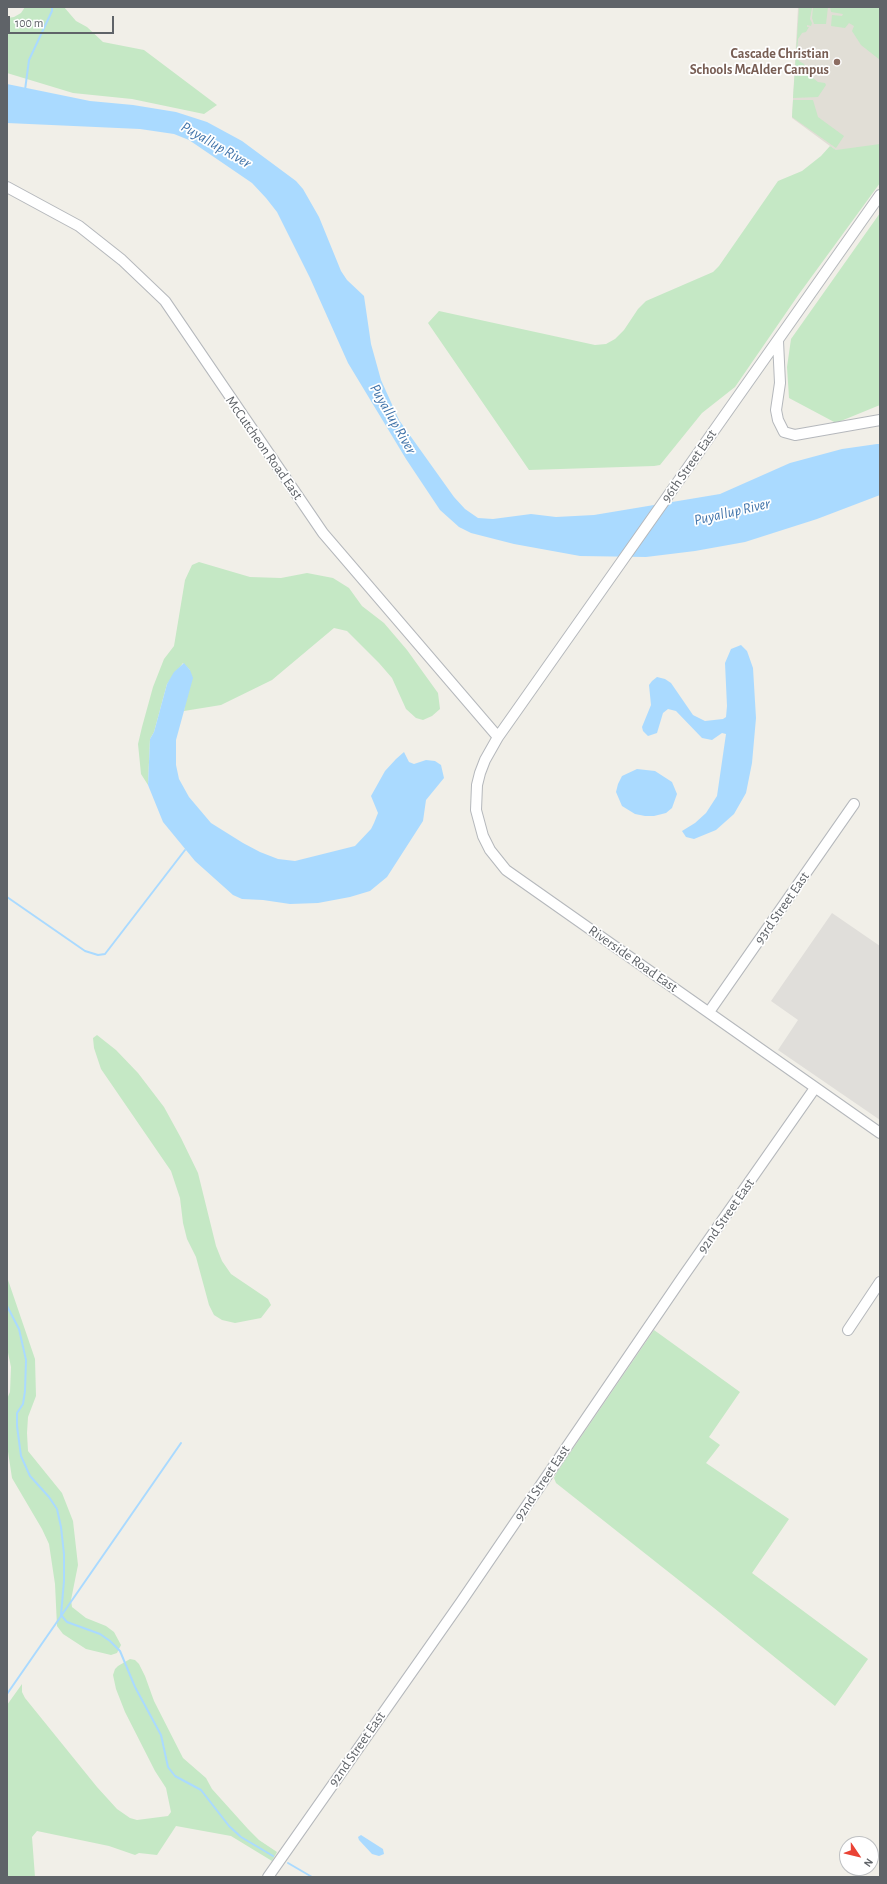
<!DOCTYPE html>
<html>
<head>
<meta charset="utf-8">
<style>
	body { margin:0 }
	#map { position:relative; width:887px; height:1884px; overflow:hidden; background:#f1efe8; font-family:"Alegreya Sans",sans-serif }
	canvas { display:block }
	.frame { position:absolute; inset:0; border:8px solid #5f6368; pointer-events:none }
	.north { position:absolute; left:839px; top:1836px; width:40px; height:40px; box-sizing:border-box; background:#fff; border:1px solid #bfc1c3; border-radius:50%; rotate:125deg; font-size:11px; font-weight:700; line-height:16px; text-align:center; color:#5f6368 }
	.north::after { content:''; display:block; margin:auto; width:14px; height:18px; background:#ea4335; clip-path:polygon(50% 0,100% 100%,50% 72%,0 100%) }
	.scale { position:absolute; left:8px; top:16px; width:106px; height:18px; box-sizing:border-box; border:2px solid #5f6368; border-top:0; padding-left:5px; font-size:12px; line-height:14px; white-space:nowrap; color:#5f6368; -webkit-text-stroke:3px #fff; paint-order:stroke }
</style>
</head>
<body>
<div id="map">
<canvas width="887" height="1884"></canvas>
<div class="frame"></div>
<div class="north">N</div>
<div class="scale">100 m</div>
</div>
<script>
const ctx = document.querySelector('canvas').getContext('2d');
ctx.lineJoin = 'round';
function paint(path, color) { ctx.fillStyle = color; ctx.fill(path, 'evenodd'); }
const shape = rows => new Path2D(rows.map(r => 'M' + r).join(''));
function strokePath(path, color, width, dash) { ctx.strokeStyle = color; ctx.lineWidth = width; ctx.lineCap = dash ? 'butt' : 'round'; ctx.setLineDash(dash || []); ctx.stroke(path); }
function write(font, color, halo, rows, align = 'center') {
  ctx.font = font + ' "Alegreya Sans",sans-serif'; ctx.lineWidth = 3.5; ctx.setLineDash([]); ctx.textBaseline = 'middle'; ctx.strokeStyle = halo; ctx.fillStyle = color; for (const [text, x, y, turn = 0] of rows) {
    ctx.save(); ctx.translate(x, y); ctx.rotate((+turn || 0) * Math.PI / 180); ctx.textAlign = isNaN(turn) ? turn : align; if (halo) ctx.strokeText(text, 0, 0); ctx.fillText(text, 0, 0); ctx.restore();
  }
}
const industrial = shape([
	[832,913,880,946,880,1120,778,1050,798,1020,771,1001]
]);
const education = shape([
	[798,7,880,7,880,183,792,118]
]);
const green = shape([
	[25,7,64,7,76,21,87,27,103,42,144,50,217,105,204,114,132,99,73,93,7,73,7,18,14,17,21,13],
	[799,7,812,8,810,19,812,23,811,26,807,25,807,27,809,27,806,32,802,33,798,39,797,53,799,61,804,64,809,75,818,82,825,83,826,85,818,97,793,98],
	[813,7,828,7,826,24,814,24,812,18],
	[830,7,880,7,880,60,861,45,852,31,854,26,849,23,845,28,831,26,832,15,842,16,843,14,831,12],
	[793,100,813,100,818,117,844,136,836,148,792,117],
	[880,144,880,183,799,294,735,387,702,413,660,465,654,466,529,470,428,323,439,311,595,345,606,344,615,339,624,330,638,309,646,301,713,272,719,266,778,181,802,171,821,156,830,146,836,150],
	[880,213,880,405,836,423,789,398,787,367,791,339],
	[199,562,250,577,281,578,307,573,333,578,349,588,362,606,384,623,407,650,438,693,440,709,432,716,423,720,416,718,406,709,392,678,379,663,347,631,334,628,272,680,221,705,184,711,190,670,183,663,167,684,154,732,150,739,148,785,141,774,138,744,142,727,153,687,164,659,174,646,185,580,192,565],
	[97,1035,116,1050,138,1073,164,1107,181,1138,198,1173,216,1246,222,1261,231,1274,268,1299,271,1305,261,1318,235,1323,222,1320,214,1315,209,1305,196,1257,187,1239,183,1223,180,1198,171,1171,101,1069,94,1048,93,1038],
	[7,1277,35,1359,36,1396,28,1417,27,1433,28,1451,62,1493,73,1521,78,1565,71,1600,72,1607,86,1618,106,1626,114,1632,121,1645,117,1653,111,1655,86,1649,63,1634,57,1626,55,1584,49,1544,42,1529,12,1478,7,1445,7,1399,10,1392,11,1367,7,1348],
	[654,1330,740,1392,709,1437,720,1445,706,1463,789,1519,752,1573,868,1659,835,1706,714,1608,556,1483,554,1478,557,1472],
	[130,1659,135,1660,139,1664,145,1676,154,1701,183,1758,206,1778,212,1789,248,1829,259,1840,277,1852,272,1861,231,1836,176,1826,157,1855,139,1853,135,1855,109,1846,37,1831,32,1837,35,1877,7,1877,7,1705,22,1684,22,1692,25,1698,97,1787,117,1809,130,1818,137,1820,168,1816,171,1812,166,1788,155,1771,125,1712,116,1689,113,1675,115,1669,118,1666]
]);
const water = shape([
	[7,84,90,101,133,105,176,112,207,122,242,141,296,181,303,189,319,217,341,271,347,280,364,296,371,344,381,380,399,420,454,497,465,509,478,518,493,519,531,514,556,517,594,515,720,494,790,463,842,449,877,444,880,444,880,495,817,519,745,542,695,551,646,557,580,556,514,544,471,533,459,527,440,510,406,459,348,363,310,278,277,212,266,198,252,183,189,140,174,134,140,129,7,123],
	[741,645,747,651,753,668,756,718,752,763,746,793,734,814,716,830,694,839,686,837,682,831,695,823,706,813,717,796,726,734,722,733,712,740,702,738,676,711,668,709,663,713,657,733,648,736,643,731,642,727,651,705,649,685,652,681,657,677,665,679,671,683,693,715,705,721,723,719,726,717,727,706,725,663,731,649],
	[184,663,190,670,193,678,176,740,176,765,179,779,189,797,211,823,243,843,260,852,278,859,295,861,355,846,371,829,374,823,378,813,371,796,385,771,396,759,404,752,409,762,414,764,426,760,435,761,441,765,444,778,426,800,423,821,387,877,370,891,350,897,318,903,290,904,263,900,242,899,233,895,195,861,163,822,148,785,150,739,154,732,167,684,174,672],
	[637,769,655,771,672,782,677,794,672,808,666,813,654,816,645,816,635,814,622,806,616,792,618,784,622,776],
	[361,1835,383,1849,384,1854,379,1856,372,1854,359,1840,358,1837]
]);
const stream = shape([
	[25,90,29,60,52,11,52,7],
	[7,897,85,951,98,955,105,954,185,850],
	[7,1306,19,1329,26,1360,25,1391,23,1404,17,1413,17,1426,21,1456,30,1476,49,1497,57,1509,61,1527,64,1554,64,1581,61,1615,67,1622,100,1634,110,1641,120,1651,135,1687,161,1735,168,1767,175,1776,201,1790,229,1826,241,1837,273,1856],
	[7,1694,181,1443],
	[288,1863,312,1877]
]);
const minor = shape([
	[7,187,79,226,122,260,165,301,323,533,498,737],
	[880,195,498,737,485,760,480,773,477,785,476,810,483,836,490,850,506,870,880,1133],
	[778,341,780,383,776,410,778,420,784,432,795,435,880,420],
	[709,1012,854,804],
	[848,1330,880,1282],
	[268,1877,461,1602,682,1278,815,1088]
]);
const markers = [
	[837,62,4,"#8d6e63"]
];
const educationNames = [
	["Cascade Christian",829,54],
	["Schools McAlder Campus",829,70]
];
const streetNames = [
	["McCutcheon Road East",264,448,55],
	["96th Street East",689,466,-55],
	["93rd Street East",782,908,-55],
	["Riverside Road East",633,959,35],
	["92nd Street East",726,1216,-55],
	["92nd Street East",542,1483,-56],
	["92nd Street East",357,1749,-55]
];
const waterNames = [
	["Puyallup River",216,145,30],
	["Puyallup River",393,419,60],
	["Puyallup River",732,512,-13]
];
paint(industrial, '#e0deda');
paint(education, '#e1ded6');
paint(green, '#c5e8c5');
paint(water, '#aadaff');
strokePath(stream, '#aadaff', 2);
strokePath(minor, '#b5b8bc', 12);
strokePath(minor, '#fff', 10);
for (const [x, y, r, color] of markers) { const dot = new Path2D(); dot.arc(x, y, r, 0, 2 * Math.PI); ctx.fillStyle = color; ctx.fill(dot); strokePath(dot, '#fff', 1.5); }
write('bold 14px', '#785e54', '#fff', educationNames, 'right');
write('14px', '#5f6368', '#fff', streetNames);
write('italic 15px', '#4174aa', '#fff', waterNames);
</script>
</body>
</html>
